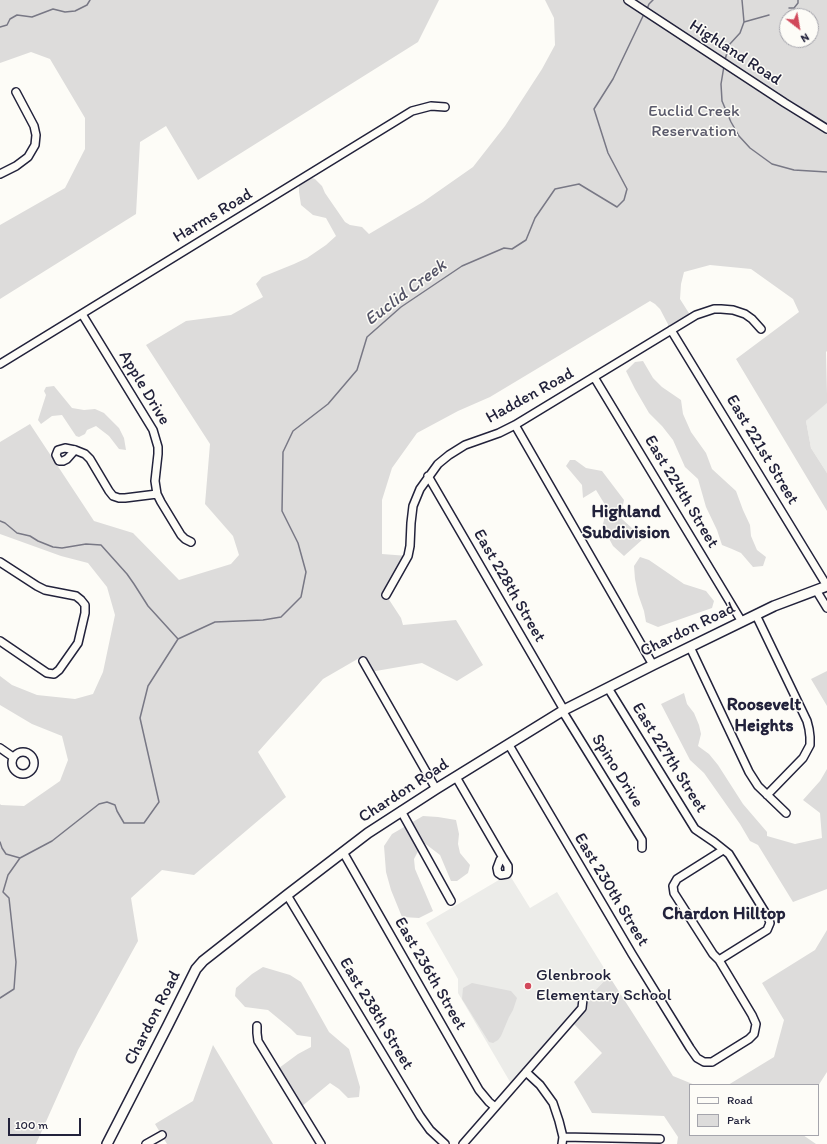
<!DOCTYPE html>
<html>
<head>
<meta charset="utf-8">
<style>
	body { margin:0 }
	#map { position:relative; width:827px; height:1144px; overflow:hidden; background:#fdfcf7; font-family:Itim,sans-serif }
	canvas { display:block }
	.legend { position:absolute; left:689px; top:1084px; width:130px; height:52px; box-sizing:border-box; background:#fdfcf7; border:1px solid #a5a5ac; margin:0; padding:5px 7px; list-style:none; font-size:12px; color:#22223b }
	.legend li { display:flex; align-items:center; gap:8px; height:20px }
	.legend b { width:20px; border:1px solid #a5a5ac }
	.north { position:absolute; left:779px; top:8px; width:40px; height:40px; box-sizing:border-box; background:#fdfcf7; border:1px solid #a5a5ac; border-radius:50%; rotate:149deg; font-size:11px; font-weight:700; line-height:16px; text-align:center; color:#22223b }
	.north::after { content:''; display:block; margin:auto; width:14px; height:18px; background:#d1495b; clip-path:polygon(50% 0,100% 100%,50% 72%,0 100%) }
	.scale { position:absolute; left:8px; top:1118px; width:73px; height:18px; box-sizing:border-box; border:2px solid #22223b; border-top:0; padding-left:5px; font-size:12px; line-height:14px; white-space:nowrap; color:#22223b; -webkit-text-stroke:3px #fdfcf7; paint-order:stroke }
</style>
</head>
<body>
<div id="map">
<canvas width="827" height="1144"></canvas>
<ul class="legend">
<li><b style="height:5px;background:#fdfcf7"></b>Road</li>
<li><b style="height:11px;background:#dddcdb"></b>Park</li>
</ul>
<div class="north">N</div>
<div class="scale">100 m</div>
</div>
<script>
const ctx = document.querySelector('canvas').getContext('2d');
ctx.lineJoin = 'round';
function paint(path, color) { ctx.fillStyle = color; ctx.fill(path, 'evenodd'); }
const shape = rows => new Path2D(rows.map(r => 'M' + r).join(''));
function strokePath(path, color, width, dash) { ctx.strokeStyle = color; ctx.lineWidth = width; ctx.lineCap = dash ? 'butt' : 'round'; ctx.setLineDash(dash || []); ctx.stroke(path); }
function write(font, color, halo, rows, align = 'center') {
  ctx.font = font + ' Itim,sans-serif'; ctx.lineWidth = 3; ctx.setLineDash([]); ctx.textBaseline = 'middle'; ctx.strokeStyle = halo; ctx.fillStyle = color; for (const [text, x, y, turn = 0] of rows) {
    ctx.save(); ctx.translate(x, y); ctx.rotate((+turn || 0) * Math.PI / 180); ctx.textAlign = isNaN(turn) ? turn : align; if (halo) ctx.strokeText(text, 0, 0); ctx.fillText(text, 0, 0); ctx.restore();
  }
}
const built = shape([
	[827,394,827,473,811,448,806,421,826,403],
	[509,874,530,908,557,892,609,976,586,1000,513,1087,458,993,458,979,426,923]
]);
const green = shape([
	[0,0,439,0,418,42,198,180,166,126,140,142,136,214,0,299,0,225,65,188,85,149,85,118,50,59,31,52,0,63],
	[545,0,827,0,827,351,826,352,827,394,827,403,806,421,811,448,827,473,827,511,736,359,799,312,793,299,751,269,710,265,684,272,681,284,680,299,692,318,671,330,660,309,655,304,650,301,490,397,458,411,417,433,392,468,382,500,382,554,408,556,386,595,401,618,403,625,456,620,483,665,457,681,422,663,370,672,361,657,323,679,258,752,286,797,194,875,162,870,131,898,138,941,78,1050,36,1144,0,1144,0,804,1,805,24,806,60,781,68,760,62,736,32,724,0,705,0,676,12,685,37,695,75,699,93,694,103,672,115,615,107,587,88,563,61,556,0,534,0,442,30,424,94,521,133,533,179,580,231,564,239,555,233,536,205,504,210,444,146,345,186,321,231,315,263,297,256,284,262,277,294,264,307,258,326,245,336,236,326,218,313,215,301,205,299,192,299,186,312,178,315,179,322,186,325,193,345,222,350,225,362,227,369,234,423,202,473,167,505,126,542,69,555,45,554,18],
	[787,16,811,16,811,40,787,40],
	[643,361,653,378,662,387,681,400,683,414,691,432,706,453,712,469,736,491,743,510,750,525,751,536,757,550,766,557,763,566,753,567,741,553,732,549,722,545,717,530,706,507,698,479,685,467,673,440,662,426,649,413,635,389,626,371,635,362],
	[54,386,72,408,84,410,95,409,104,413,119,428,124,438,126,450,119,449,109,436,96,426,87,430,85,434,79,437,76,436,62,415,52,416,41,424,38,420,46,395,44,391,46,387],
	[570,460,575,460,586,468,602,471,624,500,622,510,622,519,634,530,640,532,643,539,624,556,613,546,606,533,603,524,607,508,596,490,583,498,582,485,566,466],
	[640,557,649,560,684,584,706,591,714,601,712,608,658,627,646,622,644,611,638,594,635,579,634,566],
	[827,671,827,706,811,679],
	[684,693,687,704,694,713,699,725,701,734,698,746,709,754,718,765,743,804,767,832,767,836,795,844,822,838,820,813,803,800,820,781,827,769,827,889,793,902,758,845,750,841,740,824,704,773,690,760,661,704],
	[423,816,438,817,456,820,459,834,458,844,460,853,470,865,468,873,457,881,451,881,440,855,423,842,414,859,415,869,433,911,419,918,402,917,391,890,386,872,384,846,392,834],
	[827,930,827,1072,818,1086,818,1085,728,1085,774,1057,784,1020,762,983,815,950],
	[263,967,290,975,301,982,329,1032,349,1049,360,1087,359,1097,348,1098,339,1089,330,1083,301,1107,279,1068,298,1054,311,1047,311,1037,297,1035,291,1029,268,1010,245,1007,235,996,236,988,252,974],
	[609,976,673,1076,695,1085,690,1085,690,1135,803,1135,816,1144,677,1144,678,1137,664,1116,592,1113,574,1082,602,1053,571,1021,586,1000],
	[472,983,511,991,517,998,513,1010,509,1017,501,1036,498,1040,493,1043,489,1042,462,999,463,988],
	[213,1045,273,1144,167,1144,155,1124,193,1101]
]);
const stream = shape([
	[789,8,794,8,798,3,798,0],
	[647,9,649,4,653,0],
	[744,22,769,15],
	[0,27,7,25,10,19,17,15,32,17,53,9,65,12,75,11,87,5,90,0],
	[725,60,729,45,740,33,744,22,742,0],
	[724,66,721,84,722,101,731,122,739,136,750,148,772,164,794,170,827,172],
	[0,521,5,523,17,533,30,536,38,541,53,547,62,548,86,544,101,545,127,574,134,584,148,606,178,639],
	[0,842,2,848,6,854,20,858],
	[0,998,14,989,16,962,9,898,3,892,8,875,20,858,52,841,99,804,107,802,115,805,117,811,124,823,144,823,159,802,140,718,148,686,178,639,215,622,263,620,281,617,301,597,306,572,298,543,282,511,283,452,293,431,328,404,357,370,367,337,401,307,462,266,504,248,512,249,526,240,535,218,555,189,579,184,617,207,624,200,627,189,608,153,594,109,613,79,644,14]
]);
const minor = shape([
	[628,0,785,103,827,129],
	[0,174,16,166,28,157,35,145,36,135,34,126,16,92],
	[82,314,153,430,158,447,158,454,155,481,157,494,161,502,181,535,185,539,191,542],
	[671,330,827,586],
	[0,364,412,111,431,106,445,107],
	[594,377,742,622],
	[515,425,653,665],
	[75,450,67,459,63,461,59,461,56,455,58,450,65,448,75,450,85,454,90,459,109,491,113,496,119,498,125,498,157,494],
	[428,476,564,710],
	[0,562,37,586,45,590,76,596,81,600,85,605,85,613,78,643,59,670,54,674,47,673,0,641],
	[816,590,827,608],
	[386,595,408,556,410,546,411,523,413,506,420,489,438,464,449,455,465,445,499,433,515,425,696,315,714,309,721,309,733,310,745,314,752,319,761,329],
	[756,615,807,721,809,729,810,737,810,745,803,758,767,795],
	[690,647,749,772,758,786,786,813],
	[363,661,436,789],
	[608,688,695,829,714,842,729,854,768,917,770,923,767,930,719,960],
	[563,712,642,840,642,848],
	[509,745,632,954,690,1048,697,1058,704,1062,712,1062,749,1039,754,1034,756,1024,752,1015,719,960,713,954,674,893,673,886,677,879,723,850],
	[0,748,13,757],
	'12 763a11 11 0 1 1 22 0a11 11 0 1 1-22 0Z',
	[456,777,503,858,508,866,508,872,507,874,501,875,498,873,497,868,500,860,503,858],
	[401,811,451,901],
	[343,852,479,1090,489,1102,495,1107],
	[287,895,420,1116,430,1130,445,1144],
	[257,1026,257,1033,258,1041,321,1144],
	[526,1072,540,1085,553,1103,559,1121,563,1137,562,1144],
	[563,1137,660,1139],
	[146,1144,162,1135],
	[463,1144,582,1008,583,999]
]);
const major = shape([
	[107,1144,168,1025,196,969,203,961,287,895,368,833,436,789,564,710,653,665,774,606,827,586]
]);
const markers = [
	[528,986,4,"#d1495b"]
];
const streetNames = [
	["Highland Road",735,53,33],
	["Harms Road",213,216,-31],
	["Apple Drive",144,388,59],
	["Hadden Road",530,396,-29],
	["East 221st Street",762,450,59],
	["East 224th Street",681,492,59],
	["East 228th Street",509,586,60],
	["Chardon Road",688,630,-26],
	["East 227th Street",669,758,58],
	["Spino Drive",617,771,58],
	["Chardon Road",404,791,-33],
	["East 230th Street",611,890,59],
	["East 236th Street",430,974,60],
	["East 238th Street",376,1014,59],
	["Chardon Road",153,1018,-63]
];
const parkNames = [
	["Euclid Creek",694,112],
	["Reservation",694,132]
];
const poiNames = [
	["Glenbrook",536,976],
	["Elementary School",536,996]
];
const waterNames = [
	["Euclid Creek",406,293,-37]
];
const neighbourhoodNames = [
	["Highland",626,512],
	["Subdivision",626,533],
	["Roosevelt",764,705],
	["Heights",764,726],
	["Chardon Hilltop",724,914]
];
paint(built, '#ecece9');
paint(green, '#dddcdb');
strokePath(stream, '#787885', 1.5);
strokePath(minor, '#22223b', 10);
strokePath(major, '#22223b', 12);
strokePath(minor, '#fdfcf7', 7);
strokePath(major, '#fdfcf7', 9);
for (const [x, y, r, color] of markers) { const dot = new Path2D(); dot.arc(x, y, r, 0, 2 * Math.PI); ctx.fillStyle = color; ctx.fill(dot); strokePath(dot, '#fdfcf7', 1.5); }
write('17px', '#22223b', '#fdfcf7', streetNames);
write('17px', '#5a5a6b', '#fdfcf7', parkNames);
write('17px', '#22223b', '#fdfcf7', poiNames, 'left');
write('italic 18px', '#545466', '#fdfcf7', waterNames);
write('bold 18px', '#22223b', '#fdfcf7', neighbourhoodNames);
</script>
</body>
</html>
